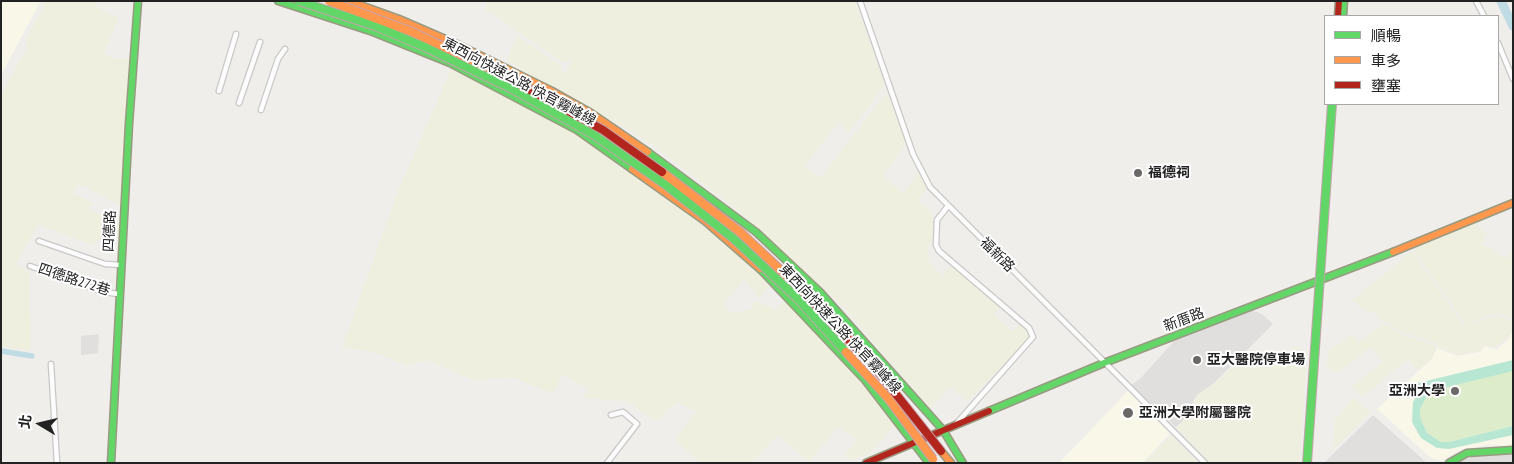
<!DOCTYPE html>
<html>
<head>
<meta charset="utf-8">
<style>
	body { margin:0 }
	#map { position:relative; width:1514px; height:464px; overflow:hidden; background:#f0eeeb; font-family:"PT Sans Narrow","Noto Sans TC",sans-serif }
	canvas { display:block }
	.frame { position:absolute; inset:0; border:2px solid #222; pointer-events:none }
	.legend { position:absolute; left:1324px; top:15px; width:175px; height:90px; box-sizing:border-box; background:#fff; border:1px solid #a7a7a7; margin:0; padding:6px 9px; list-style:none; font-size:15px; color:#222 }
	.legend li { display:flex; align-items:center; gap:10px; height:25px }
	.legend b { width:25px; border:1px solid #a7a7a7 }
	.north { position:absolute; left:15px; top:399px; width:50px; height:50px; -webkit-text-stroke:4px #fff; paint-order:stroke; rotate:279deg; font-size:14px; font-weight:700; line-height:20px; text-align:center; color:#222 }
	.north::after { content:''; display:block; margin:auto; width:18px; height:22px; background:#222; clip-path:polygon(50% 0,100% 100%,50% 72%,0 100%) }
</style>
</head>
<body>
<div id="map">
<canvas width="1514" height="464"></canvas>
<div class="frame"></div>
<ul class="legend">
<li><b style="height:6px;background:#63d668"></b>順暢</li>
<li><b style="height:6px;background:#ff974d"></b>車多</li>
<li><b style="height:6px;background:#b3261e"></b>壅塞</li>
</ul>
<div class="north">北</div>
</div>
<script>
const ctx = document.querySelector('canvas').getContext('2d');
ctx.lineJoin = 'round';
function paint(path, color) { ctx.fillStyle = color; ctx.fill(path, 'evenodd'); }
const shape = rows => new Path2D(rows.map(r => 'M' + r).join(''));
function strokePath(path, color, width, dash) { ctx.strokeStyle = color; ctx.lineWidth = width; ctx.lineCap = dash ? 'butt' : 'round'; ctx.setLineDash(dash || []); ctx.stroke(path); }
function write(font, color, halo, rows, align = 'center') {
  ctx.font = font + ' "PT Sans Narrow","Noto Sans TC",sans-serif'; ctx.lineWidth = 4; ctx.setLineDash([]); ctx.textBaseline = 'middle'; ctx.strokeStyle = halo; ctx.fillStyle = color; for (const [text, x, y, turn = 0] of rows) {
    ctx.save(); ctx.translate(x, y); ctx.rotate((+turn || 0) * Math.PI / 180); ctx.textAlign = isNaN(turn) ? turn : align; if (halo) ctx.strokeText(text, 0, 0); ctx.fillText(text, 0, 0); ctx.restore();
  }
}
const residential = shape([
	[1499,453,1513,454,1513,463,1455,463,1481,454]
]);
const education = shape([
	[1,1,41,1,1,75],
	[1513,331,1513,446,1486,445,1459,450,1442,461,1431,458,1377,409,1432,359,1437,348,1457,356,1480,352,1485,346,1497,350,1509,339],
	[1128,391,1170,434,1142,463,1059,463]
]);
const farmland = shape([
	[46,1,96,1,95,7,119,18,104,53,114,59,132,59,121,206,88,188,77,185,73,193,93,203,90,210,121,225,119,239,97,239,95,245,38,225,16,264,29,273,31,350,1,347,1,96,26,49,28,36],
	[487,1,708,1,711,4,712,1,855,1,885,85,849,132,838,123,804,167,820,178,887,92,906,145,882,176,904,193,918,172,928,189,917,200,933,213,932,243,927,246,929,263,942,275,951,265,1001,306,994,314,1013,332,1021,322,1030,334,1030,337,968,401,950,387,930,409,844,308,742,214,646,140,507,61,516,35,561,65,560,68,565,74,571,63,568,60,564,63,485,9],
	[452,67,575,132,705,223,772,281,760,298,744,280,724,303,729,311,735,313,750,309,756,300,775,310,787,298,855,372,895,425,869,454,849,460,845,455,857,439,838,426,809,463,778,435,752,463,701,463,674,440,696,412,677,402,657,422,626,401,582,398,589,389,562,374,554,394,514,378,473,380,427,360,407,365,372,352,342,347,398,191],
	[1471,222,1488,233,1481,243,1506,258,1513,252,1513,319,1503,314,1497,313,1483,317,1466,325,1497,315,1513,321,1513,330,1508,338,1495,348,1484,345,1480,351,1458,355,1437,347,1435,343,1402,332,1377,317,1375,312,1365,311,1352,300,1412,251,1461,322,1465,324,1414,250,1424,242],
	[1383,323,1402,334,1434,345,1436,349,1432,358,1417,371,1409,359,1362,397,1350,387,1383,362,1371,347,1336,374,1327,367,1328,351,1352,334,1359,343],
	[1296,345,1307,358,1299,463,1210,463,1176,428,1182,422,1197,395,1215,383,1248,352,1270,368],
	[1354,398,1371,412,1332,451,1335,419],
	[1171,435,1198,463,1144,463]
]);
const grass = shape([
	[1508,370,1513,371,1513,426,1449,442,1441,442,1427,433,1420,417,1420,409,1428,394,1434,390]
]);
const pitch = shape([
	[1513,360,1513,371,1435,390,1428,394,1420,409,1420,417,1427,433,1441,442,1449,442,1513,426,1513,435,1449,449,1437,448,1421,438,1412,422,1413,402,1420,390,1418,383]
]);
const parking = shape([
	[1251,310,1262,314,1273,324,1214,383,1197,395,1182,422,1176,427,1131,385,1140,379,1174,341],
	[99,334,98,353,81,355,81,336],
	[1373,415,1427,463,1324,463]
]);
const canal = shape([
	[1,351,32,356]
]);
const river = shape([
	[1501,1,1513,26]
]);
const street = shape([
	[860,1,913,154,930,187,1205,463],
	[1476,1,1484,16],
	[1498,43,1513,79],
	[219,91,236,34],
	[239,103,260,42],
	[261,110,278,59,285,49],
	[948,206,937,220,936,245,939,251,1029,328,1033,337,956,424],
	[39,241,105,264,121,265],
	[30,266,103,292,119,294],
	[51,364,57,463],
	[607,463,637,424,623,412,611,415]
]);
const fast = shape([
	[278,1,373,32,450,63,577,130,632,169],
	[1343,16,1344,1],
	[648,152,756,232,820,292,943,430,963,463],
	[760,269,865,380,929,463],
	[989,411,1104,363,1393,252],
	[111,463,129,124,138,1],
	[1449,463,1467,453,1513,450]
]);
const slow = shape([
	[349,1,399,19,459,45,552,91,591,113,648,152],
	[632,169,705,221,760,269],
	[1393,252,1513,203],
	[941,451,951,463]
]);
const jam = shape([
	[1338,16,1339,1],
	[866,463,989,411]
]);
const fastBridge = shape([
	[299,1,375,26,427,48,512,89,594,135,667,186,734,239,797,298,846,352],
	[1307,463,1332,104]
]);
const slowBridge = shape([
	[329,1,412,32,497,72],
	[662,172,740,232,805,293],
	[846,352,888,398,933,459]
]);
const jamBridge = shape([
	[497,72,603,130,662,172],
	[805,293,876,369,941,451]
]);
const markers = [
	[1138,173,5,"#6a6968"],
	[1197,360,5,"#6a6968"],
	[1455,391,5,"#6a6968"],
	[1128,413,6,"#6a6968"]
];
const streetNames = [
	["東西向快速公路 快官霧峰線",519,82,28],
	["四德路",110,231,-87],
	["福新路",997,255,45],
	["四德路272巷",74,280,18],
	["新厝路",1184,320,-21],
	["東西向快速公路 快官霧峰線",840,329,47]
];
const poiNames = [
	["福德祠",1148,173],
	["亞大醫院停車場",1207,360],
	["亞洲大學",1445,391,"right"],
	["亞洲大學附屬醫院",1139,413]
];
paint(residential, '#dfdedc');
paint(education, '#f8f7e8');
paint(farmland, '#efefdf');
paint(grass, '#ddeccb');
paint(pitch, '#b7e6d2');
paint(parking, '#e0dfde');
strokePath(canal, '#bfdbe3', 5.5);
strokePath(river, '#bfdbe3', 9);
strokePath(street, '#c9c8c7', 7);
strokePath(fast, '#999a82', 9);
strokePath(slow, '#999a82', 9);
strokePath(jam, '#999a82', 9);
strokePath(street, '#fdfcfc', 4.5);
strokePath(fast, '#63d668', 6);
strokePath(slow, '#ff974d', 6);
strokePath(jam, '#b3261e', 6);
strokePath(fastBridge, '#c5a2ac', 10, []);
strokePath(slowBridge, '#c5a2ac', 10, []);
strokePath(jamBridge, '#c5a2ac', 10, []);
strokePath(fastBridge, '#63d668', 8);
strokePath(slowBridge, '#ff974d', 8);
strokePath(jamBridge, '#b3261e', 8);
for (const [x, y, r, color] of markers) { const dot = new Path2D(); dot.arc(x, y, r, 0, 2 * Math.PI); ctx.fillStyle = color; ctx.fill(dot); strokePath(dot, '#fff', 2); }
write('14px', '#222', '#fff', streetNames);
write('bold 14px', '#222', '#fff', poiNames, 'left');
</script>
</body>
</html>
